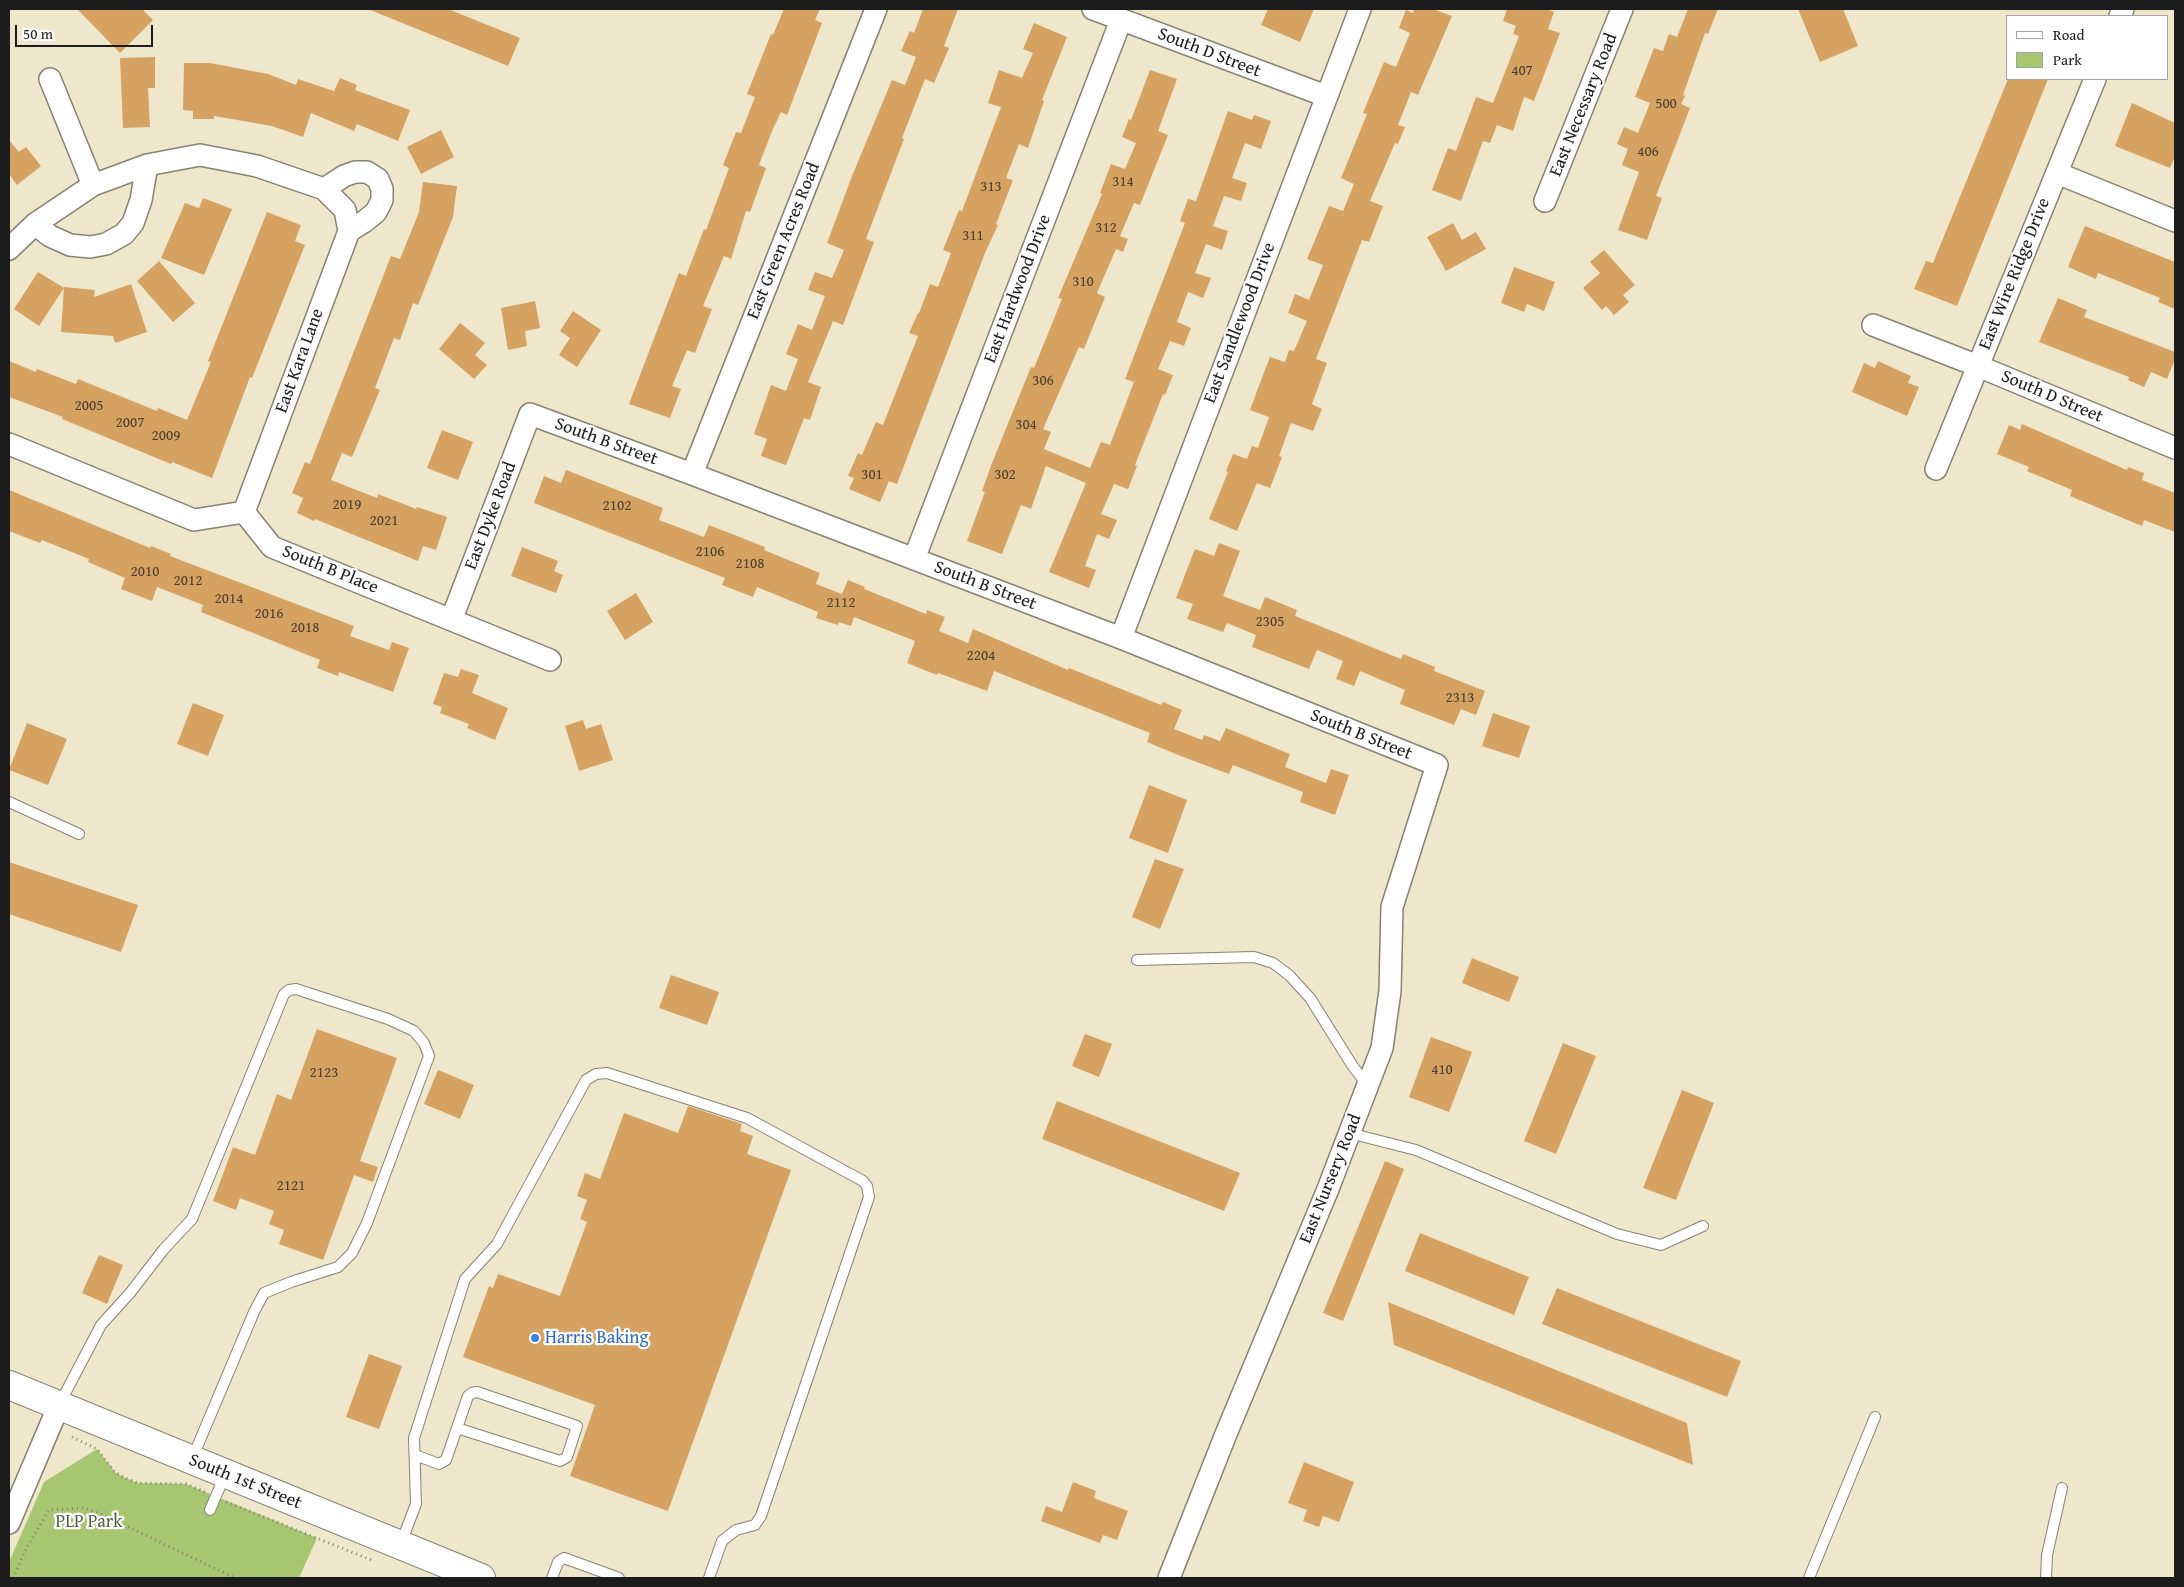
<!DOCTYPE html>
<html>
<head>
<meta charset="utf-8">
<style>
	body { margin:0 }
	#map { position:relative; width:2184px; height:1587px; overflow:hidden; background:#efe7cc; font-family:"Gentium Book Plus",serif }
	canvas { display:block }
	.frame { position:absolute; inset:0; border:10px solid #1c1c1c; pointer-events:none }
	.legend { position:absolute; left:2006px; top:15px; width:162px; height:65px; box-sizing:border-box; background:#fff; border:1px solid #a4a4a4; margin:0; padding:6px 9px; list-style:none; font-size:15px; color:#1c1c1c }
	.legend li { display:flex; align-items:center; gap:10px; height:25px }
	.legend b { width:25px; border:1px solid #a4a4a4 }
	.scale { position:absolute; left:15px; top:25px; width:138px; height:22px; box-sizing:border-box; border:2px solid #1c1c1c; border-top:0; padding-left:6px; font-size:15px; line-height:18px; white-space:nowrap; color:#1c1c1c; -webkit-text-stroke:4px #fff; paint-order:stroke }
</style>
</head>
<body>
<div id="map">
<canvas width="2184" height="1587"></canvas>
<div class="frame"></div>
<ul class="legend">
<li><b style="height:6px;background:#fff"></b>Road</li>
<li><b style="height:14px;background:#a6c770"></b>Park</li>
</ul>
<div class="scale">50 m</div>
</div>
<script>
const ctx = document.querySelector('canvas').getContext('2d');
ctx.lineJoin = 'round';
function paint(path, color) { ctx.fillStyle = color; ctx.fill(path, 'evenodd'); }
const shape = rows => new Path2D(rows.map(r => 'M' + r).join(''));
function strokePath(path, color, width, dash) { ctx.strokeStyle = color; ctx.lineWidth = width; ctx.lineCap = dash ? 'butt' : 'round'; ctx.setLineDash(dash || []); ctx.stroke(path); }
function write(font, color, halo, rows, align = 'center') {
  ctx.font = font + ' "Gentium Book Plus",serif'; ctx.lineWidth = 4.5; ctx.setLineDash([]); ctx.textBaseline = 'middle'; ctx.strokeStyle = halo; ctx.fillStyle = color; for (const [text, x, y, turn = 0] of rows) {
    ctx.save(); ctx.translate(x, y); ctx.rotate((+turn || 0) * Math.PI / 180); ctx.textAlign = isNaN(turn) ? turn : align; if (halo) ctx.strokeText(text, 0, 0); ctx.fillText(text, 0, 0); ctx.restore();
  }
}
const green = shape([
	[97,1449,115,1472,125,1478,138,1483,186,1484,317,1538,299,1578,9,1578,9,1562,44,1482]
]);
const building = shape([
	[77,9,142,9,153,20,120,53],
	[368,9,448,9,520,38,508,66],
	[784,9,820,9,815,20,822,23,787,115,781,112,772,131,759,165,766,168,750,212,746,211,731,259,724,256,703,306,712,309,695,353,687,350,672,386,681,389,670,418,629,404,679,273,686,276,704,229,706,230,729,168,723,165,736,132,741,133,755,97,747,94,771,34,773,35],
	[923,9,958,9,944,46,949,48,934,83,925,79,902,138,904,139,899,152,866,239,874,242,843,325,833,321,808,382,821,387,810,420,804,418,786,465,761,456,767,439,754,434,771,385,786,391,798,359,786,354,798,324,812,330,825,296,808,290,815,272,832,278,844,250,827,243,852,176,892,80,905,85,916,57,901,51,910,31,914,33],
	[1268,9,1314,9,1300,42,1261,25],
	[1414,9,1433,9,1452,16,1418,95,1411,92,1398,125,1405,127,1398,144,1395,143,1370,201,1383,206,1369,242,1362,240,1316,359,1327,363,1312,404,1322,409,1313,431,1291,423,1279,456,1282,457,1270,488,1257,483,1237,531,1209,519,1228,472,1226,471,1233,454,1247,459,1252,446,1258,448,1269,417,1250,410,1257,391,1270,357,1285,362,1289,350,1294,351,1307,321,1288,313,1295,294,1309,300,1323,265,1307,259,1329,206,1343,211,1354,184,1341,178,1367,114,1363,113,1384,62,1396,67,1410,33,1399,28,1406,10,1413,13],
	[1507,9,1546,9,1554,12,1548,29,1560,33,1534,101,1524,97,1513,131,1497,125,1490,143,1483,141,1461,201,1432,190,1448,148,1456,151,1476,97,1493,103,1519,36,1513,34,1516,26,1503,21],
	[1688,9,1718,9,1708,34,1705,33,1683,95,1685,96,1681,104,1690,108,1656,196,1662,198,1647,240,1618,230,1639,172,1622,165,1628,149,1617,144,1624,127,1638,133,1650,103,1635,97,1654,48,1663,51,1669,34,1677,37],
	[1798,9,1843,9,1858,46,1820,62],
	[1034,23,1067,37,1042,100,1044,101,1028,148,1019,144,1006,178,1013,180,996,224,998,225,985,253,902,471,897,484,889,481,880,502,849,489,854,478,848,476,858,453,862,455,876,422,883,425,918,336,909,333,918,313,919,313,930,284,938,287,951,253,943,250,959,210,962,211,1001,107,988,103,999,70,1022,78,1033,53,1023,49],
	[155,57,155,88,148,88,150,127,123,128,120,58],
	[184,63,210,63,268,74,296,85,298,79,334,91,340,78,357,85,355,90,410,110,398,141,357,124,354,131,311,113,303,137,272,126,214,116,214,119,193,119,193,111,183,110],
	[1150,70,1177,79,1158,131,1168,135,1140,205,1134,203,1120,236,1128,239,1123,252,1116,249,1097,293,1105,297,1084,349,1079,347,1043,429,1051,432,1044,449,1090,468,1101,442,1110,445,1134,382,1125,379,1185,223,1180,221,1188,199,1196,201,1228,111,1252,120,1254,115,1271,121,1261,149,1245,143,1232,178,1247,183,1241,201,1224,196,1213,226,1228,231,1222,250,1206,244,1195,273,1211,278,1203,298,1188,292,1177,322,1191,328,1184,346,1170,341,1158,369,1173,375,1165,395,1163,394,1135,465,1137,466,1128,489,1114,484,1101,514,1117,520,1109,539,1097,534,1085,566,1096,570,1089,588,1049,572,1086,483,1046,466,1031,509,1021,505,1002,554,967,541,985,492,982,491,992,463,1031,367,1034,368,1062,299,1058,298,1102,194,1100,193,1111,164,1125,169,1136,143,1122,137,1129,119,1131,120],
	[2008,79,2048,79,1957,306,1914,289,1926,261,1933,263],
	[2132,103,2175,123,2175,156,2170,168,2115,146],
	[441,130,454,157,421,174,407,147],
	[9,140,19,152,26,147,41,166,17,185,9,174],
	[423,182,457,186,453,217,418,305,413,303,400,340,394,338,375,388,380,390,352,457,342,453,331,480,377,498,378,494,416,509,417,507,447,517,436,550,423,546,418,561,315,519,314,521,297,513,303,498,292,493,305,462,310,464,391,256,400,259,419,212],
	[203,198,232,209,204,275,161,258,185,203,199,208],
	[267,212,301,225,295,241,305,245,252,378,250,377,212,478,172,462,171,464,62,419,63,417,9,397,9,361,36,372,37,369,76,384,78,379,157,411,158,408,187,420,211,362,208,361],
	[1453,223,1462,240,1476,232,1486,249,1446,271,1427,237],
	[2085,226,2175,262,2175,309,2158,302,2160,298,2098,273,2096,279,2068,267],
	[1604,250,1635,285,1623,295,1629,302,1614,315,1606,306,1602,310,1583,288,1600,273,1590,262],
	[159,261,195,303,173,322,137,281],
	[1514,267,1555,282,1544,311,1527,304,1524,312,1501,303],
	[38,272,64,288,39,326,14,309],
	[131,284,147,332,115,343,113,336,61,332,64,287,95,290,94,297],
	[2058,298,2087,310,2084,317,2175,352,2175,359,2167,379,2151,372,2144,387,2128,380,2129,377,2039,342],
	[535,301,540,328,525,331,527,346,508,350,501,308],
	[573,311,601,330,577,367,559,355,570,338,560,331],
	[460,323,485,343,475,355,487,365,474,379,439,349],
	[1878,361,1911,376,1908,383,1919,387,1907,416,1852,392,1864,363,1875,368],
	[2022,424,2127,470,2128,467,2144,473,2142,480,2175,493,2175,532,2144,520,2142,526,2070,496,2072,490,2027,471,2029,467,1997,454,2009,425,2020,430],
	[442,430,473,442,458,480,427,468],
	[566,470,663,508,659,520,704,537,709,525,765,547,764,550,820,573,816,584,842,594,848,580,865,587,864,589,926,614,927,610,945,617,939,631,968,643,973,629,1068,670,1069,668,1161,705,1163,702,1182,710,1174,729,1202,740,1204,735,1220,741,1226,728,1290,754,1285,767,1326,783,1331,769,1349,775,1335,815,1300,802,1303,792,1233,765,1229,774,1178,755,1147,742,1150,733,994,671,987,691,938,673,937,675,907,663,915,641,854,617,851,626,839,622,838,625,816,618,818,612,757,587,753,597,722,585,725,578,534,503,544,476,561,483],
	[9,490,150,548,151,546,171,554,170,556,354,626,350,636,389,650,392,642,409,648,393,692,339,672,338,676,317,668,320,660,201,612,203,605,157,587,152,601,121,589,125,578,88,562,89,559,42,540,40,543,9,531],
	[1219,543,1240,551,1223,596,1260,610,1265,597,1297,610,1295,616,1401,659,1403,654,1435,667,1434,671,1485,691,1476,715,1461,709,1454,725,1400,704,1405,690,1360,671,1354,686,1336,679,1343,661,1317,650,1309,669,1252,647,1256,635,1227,623,1223,632,1187,619,1193,604,1176,598,1195,549,1214,556],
	[522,547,558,561,554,571,563,575,556,593,511,576],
	[636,593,653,622,625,640,607,611],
	[461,669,479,675,472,693,508,708,495,740,467,728,469,724,440,713,442,707,433,704,444,673,458,677],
	[193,703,224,715,208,756,177,744],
	[1493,713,1530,726,1519,758,1482,746],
	[583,720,586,729,601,724,613,760,579,771,565,726],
	[27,723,67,739,48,785,9,770],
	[1149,785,1187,800,1168,853,1129,838],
	[1155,859,1184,869,1160,929,1132,917],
	[9,862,138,905,121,952,9,914],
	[1472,958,1519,977,1509,1002,1462,983],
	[671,975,719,992,707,1025,659,1008],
	[317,1029,397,1058,360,1161,378,1167,373,1182,354,1175,323,1260,279,1244,284,1230,269,1224,274,1211,240,1198,236,1210,213,1201,233,1147,255,1155,277,1094,291,1100],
	[1085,1034,1112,1044,1099,1077,1072,1066],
	[1431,1037,1472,1052,1449,1112,1409,1097],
	[1563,1043,1596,1056,1556,1154,1524,1141],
	[438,1070,474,1085,460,1119,424,1104],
	[1682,1090,1714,1103,1676,1200,1643,1188],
	[1057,1101,1240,1173,1224,1211,1042,1139],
	[688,1106,742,1124,740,1131,753,1136,747,1154,791,1170,668,1511,570,1476,595,1405,463,1357,489,1286,493,1288,498,1274,560,1296,587,1222,580,1219,587,1200,577,1196,585,1173,600,1179,624,1113,678,1133],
	[1385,1161,1404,1169,1343,1321,1323,1313],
	[1420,1233,1529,1277,1514,1315,1405,1271],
	[99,1255,123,1265,107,1304,82,1293],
	[1557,1288,1741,1361,1727,1397,1542,1324],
	[1388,1302,1687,1423,1693,1465,1394,1345],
	[369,1354,402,1366,379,1429,346,1417],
	[1304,1462,1354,1482,1339,1522,1323,1516,1319,1527,1303,1521,1307,1510,1288,1503],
	[1073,1482,1096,1491,1094,1498,1128,1511,1117,1540,1103,1535,1100,1543,1041,1521,1046,1506,1062,1512]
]);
const path = shape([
	[72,1437,97,1449,115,1472,125,1478,138,1483,186,1484,205,1492],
	[226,1502,374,1561],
	[13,1578,27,1547,49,1510,83,1508,101,1514,235,1578]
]);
const lane = shape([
	[9,802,79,834],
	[1137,960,1254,957,1273,963,1289,975,1310,998,1352,1065,1367,1085],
	[1349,1133,1416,1150,1617,1234,1661,1245,1703,1226],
	[59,1405,101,1325,130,1293,164,1249,192,1219,284,994,289,990,296,989,388,1019,414,1031,424,1043,429,1056,367,1223,352,1253,338,1267,291,1282,264,1293,254,1312,192,1459],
	[415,1455,439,1464,446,1460,468,1396,472,1393,477,1392,577,1426,567,1457,560,1461,457,1428],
	[210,1510,225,1475],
	[401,1543,416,1504,414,1438,465,1279,497,1244,586,1080,596,1074,607,1073,747,1118,863,1181,867,1186,869,1197,761,1516,755,1525,736,1530,722,1541,709,1578],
	[552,1578,558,1562,564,1558,619,1578],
	[1809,1578,1875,1417],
	[2046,1578,2047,1555,2062,1488]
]);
const street = shape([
	[1093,9,1326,96],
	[2120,16,2123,9],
	[50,79,93,185],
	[2057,173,2175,221],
	[324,189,344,176,355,172,367,172,378,179,382,189,382,200,376,212,365,221,349,231],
	[1545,201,1622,9],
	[35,224,50,236,70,245,90,247,106,244,124,234,133,223,141,200,147,165],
	[9,249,35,224,93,185,147,165,200,155,257,166,324,189,345,210,349,231,244,512],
	[1873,325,1978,366,2175,448],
	[9,444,194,520,244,512,272,547,550,660],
	[1936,469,2095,79],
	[692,474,876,9],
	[914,559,1121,20],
	[452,618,530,414,692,474,1121,638,1437,765,1392,907,1390,991,1382,1048,1328,1189,1226,1434,1169,1578],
	[1121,638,1360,9],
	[9,1523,59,1405]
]);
const secondary = shape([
	[9,1385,481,1578]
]);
const markers = [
	[535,1338,5,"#3f7fe0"]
];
const numberNames = [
	["407",1522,71],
	["500",1666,104],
	["406",1648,152],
	["314",1123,182],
	["313",991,187],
	["312",1106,228],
	["311",973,236],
	["310",1083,282],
	["306",1043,381],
	["2005",89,406],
	["2007",130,423],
	["304",1026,425],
	["2009",166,436],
	["301",872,475],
	["302",1005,475],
	["2019",347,505],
	["2102",617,506],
	["2021",384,521],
	["2106",710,552],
	["2108",750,564],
	["2010",145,572],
	["2012",188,581],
	["2014",229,599],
	["2112",841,603],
	["2016",269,614],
	["2305",1270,622],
	["2018",305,628],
	["2204",981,656],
	["2313",1460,698],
	["410",1442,1070],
	["2123",324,1073],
	["2121",291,1186]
];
const streetNames = [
	["South D Street",1209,53,21],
	["East Necessary Road",1584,105,-68],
	["East Green Acres Road",784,241,-68],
	["East Wire Ridge Drive",2015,274,-68],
	["East Hardwood Drive",1018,289,-69],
	["East Sandlewood Drive",1240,323,-69],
	["East Kara Lane",300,361,-70],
	["South D Street",2052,397,23],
	["South B Street",606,442,20],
	["East Dyke Road",491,516,-69],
	["South B Place",330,570,22],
	["South B Street",985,586,21],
	["South B Street",1361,735,22],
	["East Nursery Road",1331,1179,-68],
	["South 1st Street",245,1482,22]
];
const shopNames = [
	["Harris Baking",545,1338]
];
const parkNames = [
	["PLP Park",89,1522]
];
paint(green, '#a6c770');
paint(building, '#d5a262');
strokePath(lane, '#868274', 12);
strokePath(street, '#868274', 24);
strokePath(secondary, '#868274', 30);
strokePath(path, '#868274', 3, [1, 4]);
strokePath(lane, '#fff', 10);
strokePath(street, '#fff', 21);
strokePath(secondary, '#fff', 28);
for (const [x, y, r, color] of markers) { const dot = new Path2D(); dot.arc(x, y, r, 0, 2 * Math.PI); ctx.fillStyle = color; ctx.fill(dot); strokePath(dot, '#fff', 2); }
write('15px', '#4a3e2e', null, numberNames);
write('18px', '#1c1c1c', '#fff', streetNames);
write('18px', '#366cbe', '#fff', shopNames, 'left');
write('18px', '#53603e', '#fff', parkNames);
</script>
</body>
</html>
